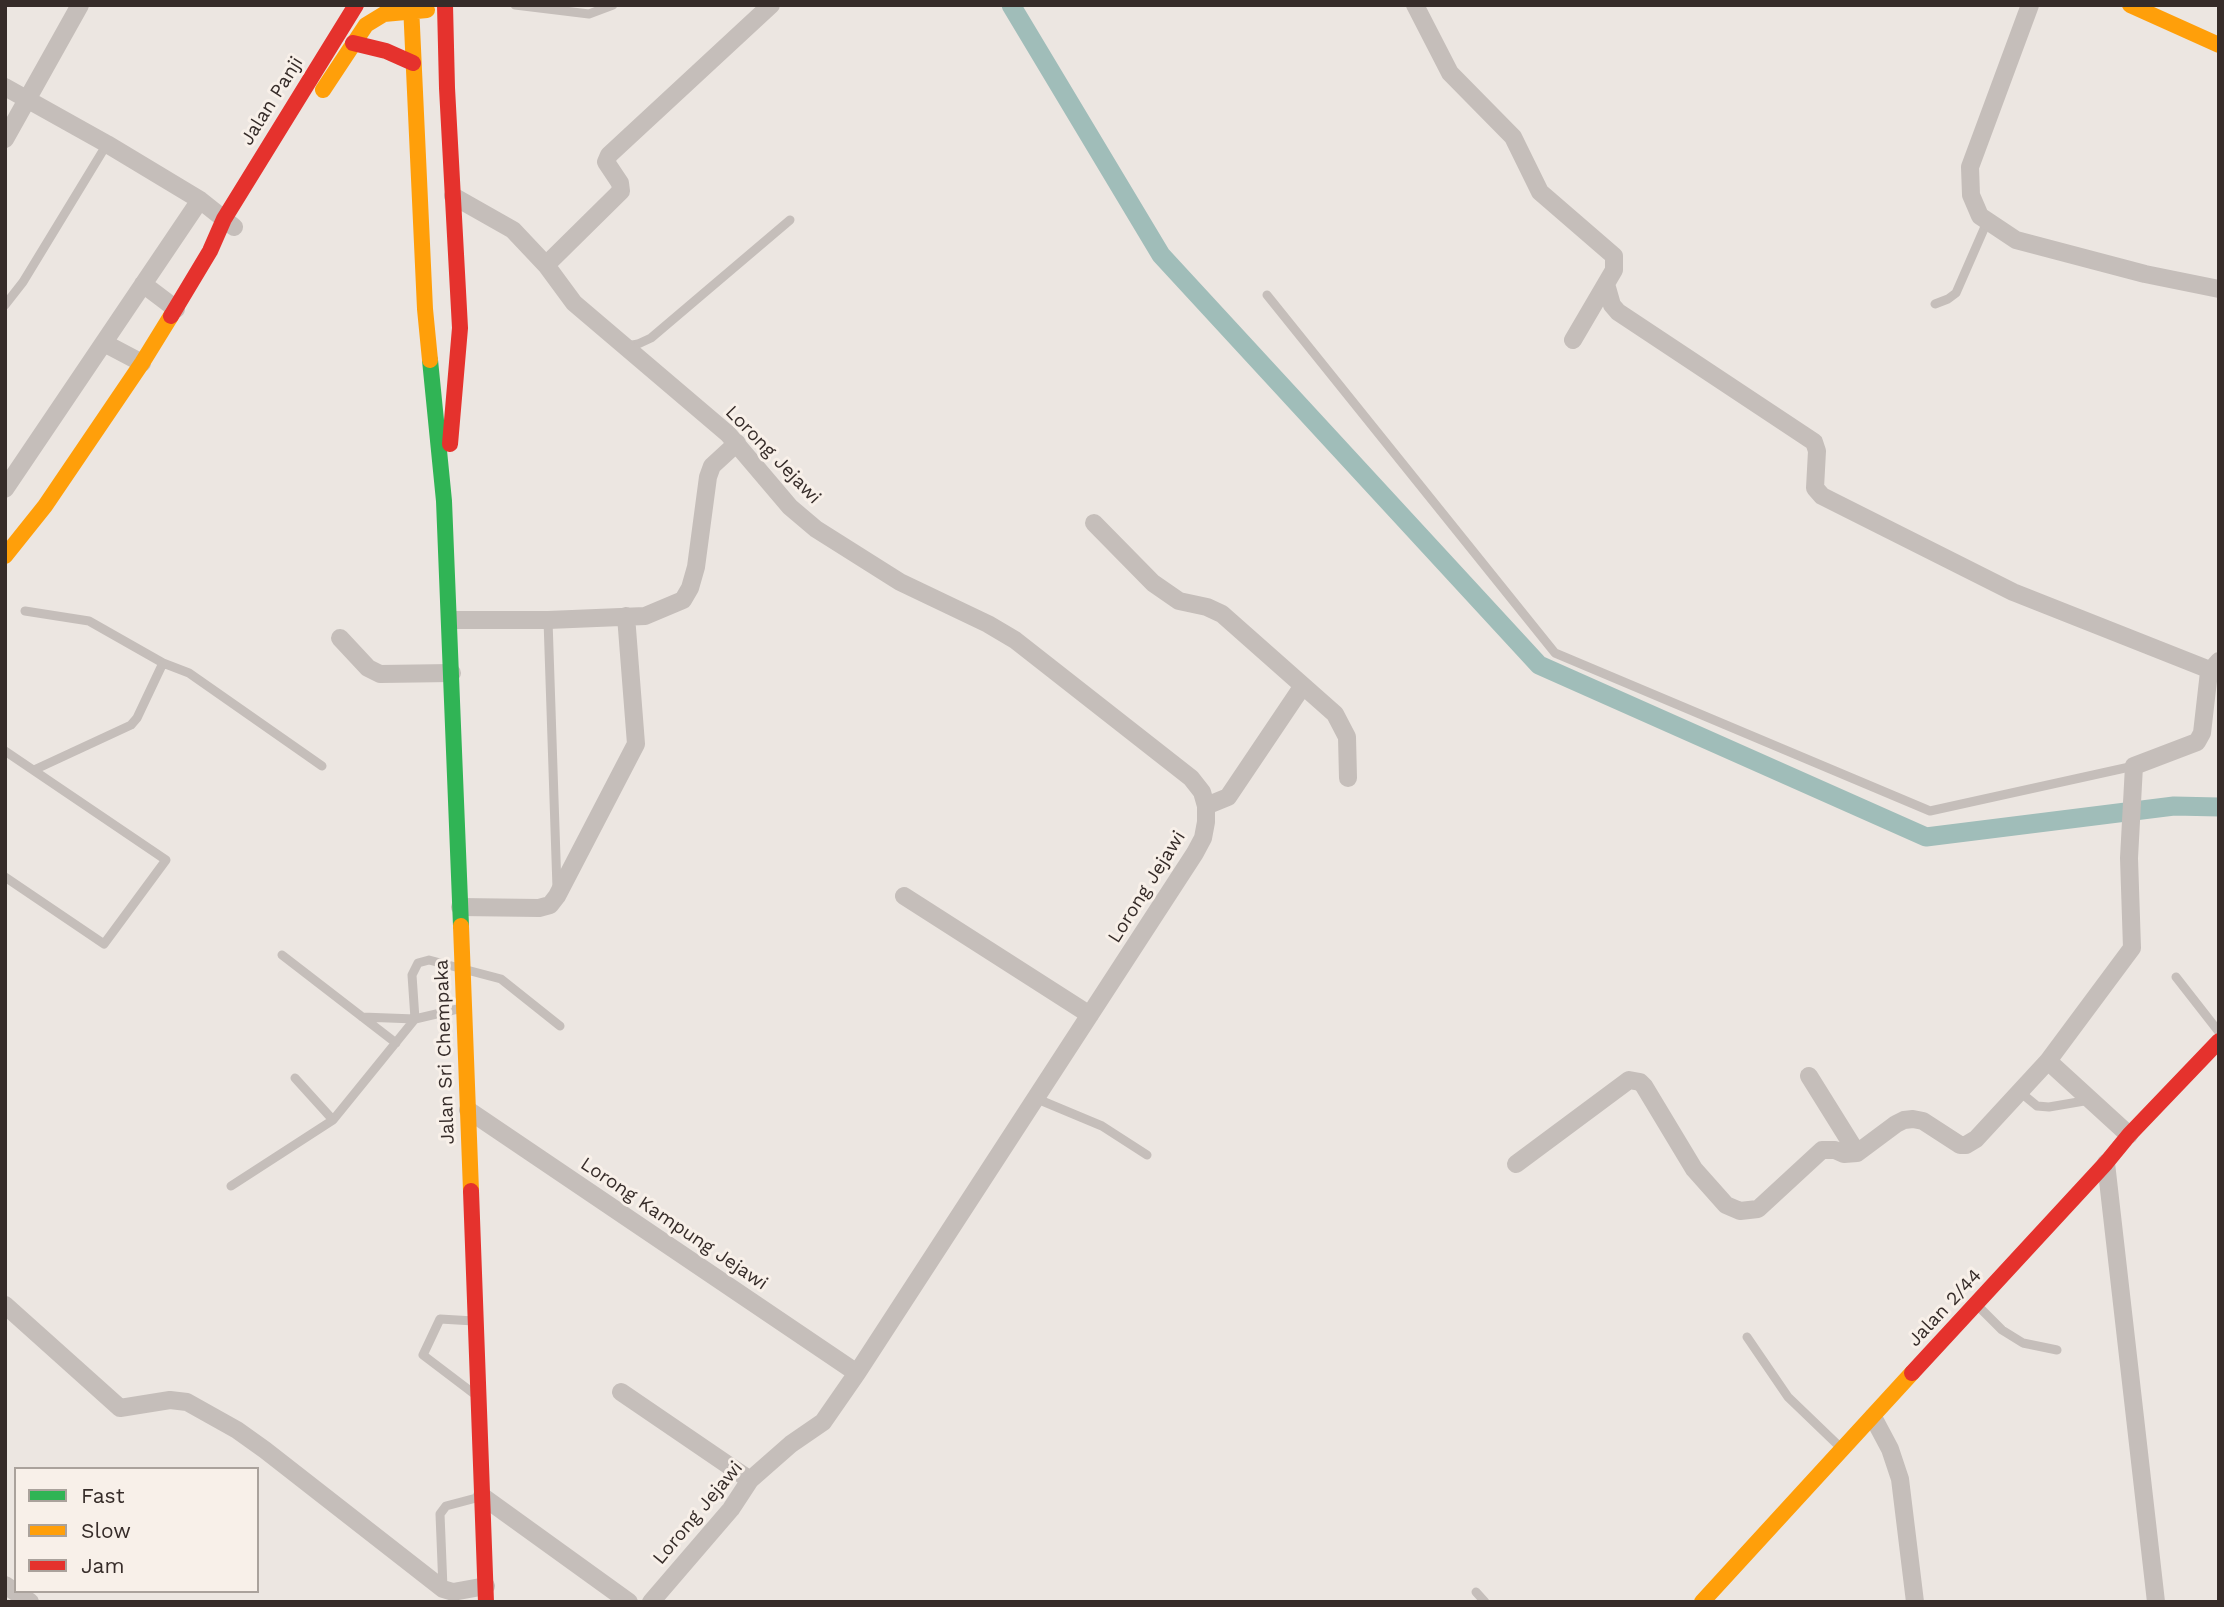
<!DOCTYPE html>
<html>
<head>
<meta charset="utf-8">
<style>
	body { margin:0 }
	#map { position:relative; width:2224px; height:1607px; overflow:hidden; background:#ece6e1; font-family:"Work Sans",sans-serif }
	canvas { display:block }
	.frame { position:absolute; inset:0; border:7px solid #362c29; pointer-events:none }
	.legend { position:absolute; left:14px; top:1467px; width:245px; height:126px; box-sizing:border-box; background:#f8f0e9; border:2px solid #aaa29c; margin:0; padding:9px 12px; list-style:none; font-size:21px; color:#362c29 }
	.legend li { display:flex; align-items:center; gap:14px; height:35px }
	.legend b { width:35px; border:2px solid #aaa29c }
</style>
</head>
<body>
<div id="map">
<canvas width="2224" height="1607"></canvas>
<div class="frame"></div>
<ul class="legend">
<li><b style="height:9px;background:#30b455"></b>Fast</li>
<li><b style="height:9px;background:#ff9f0a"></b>Slow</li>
<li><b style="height:9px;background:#e5322d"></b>Jam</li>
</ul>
</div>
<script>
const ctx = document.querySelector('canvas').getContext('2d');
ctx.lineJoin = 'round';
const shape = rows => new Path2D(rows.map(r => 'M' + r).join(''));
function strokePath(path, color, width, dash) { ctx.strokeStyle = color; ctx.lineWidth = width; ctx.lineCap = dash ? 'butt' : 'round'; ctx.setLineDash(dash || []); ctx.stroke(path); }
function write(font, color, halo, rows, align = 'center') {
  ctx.font = font + ' "Work Sans",sans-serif'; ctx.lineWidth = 6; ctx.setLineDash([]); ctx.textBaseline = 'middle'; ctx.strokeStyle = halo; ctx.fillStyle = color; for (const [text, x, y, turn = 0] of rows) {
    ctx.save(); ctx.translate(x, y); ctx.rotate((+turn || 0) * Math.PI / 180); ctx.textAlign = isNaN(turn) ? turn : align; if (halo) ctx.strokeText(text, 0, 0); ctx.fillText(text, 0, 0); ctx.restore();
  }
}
const canal = shape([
	[1011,5,1161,255,1539,665,1926,837,2174,806,2219,807]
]);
const lane = shape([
	[515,5,589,14,613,5],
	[1267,295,1555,653,1930,811,2134,766],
	[1935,304,1948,299,1956,293,1987,222],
	[5,305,23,282,107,144],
	[627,346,638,344,651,338,790,220],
	[25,611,89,621,163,663,189,673,322,766],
	[548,620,557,888],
	[5,751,166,860,104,944,5,877],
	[34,770,131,725,137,718,163,663],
	[282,955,396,1043],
	[2176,977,2219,1032],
	[362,1017,415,1019,412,975,418,963,429,960,501,979,560,1026],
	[295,1078,333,1120],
	[2020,1092,2037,1106,2049,1107,2090,1100],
	[1035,1098,1102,1126,1147,1155],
	[231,1186,333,1120,415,1019,462,1008],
	[1978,1306,2002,1330,2023,1343,2057,1350],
	[1747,1337,1788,1397,1840,1447],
	[473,1393,423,1355,440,1319,474,1321],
	[443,1588,440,1514,446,1506,480,1497],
	[1476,1592,1485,1602]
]);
const street = shape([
	[1415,5,1450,73,1513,137,1540,192,1614,256,1614,270,1573,340],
	[2030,5,1970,167,1971,195,1980,216,2016,240,2145,274,2219,289],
	[5,87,107,144,200,200,234,227],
	[5,139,80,5],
	[453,196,513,230,546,265,574,303,728,434,790,507,816,529,900,582,988,624,1015,640,1191,778,1202,792,1206,806,1206,822,1203,838,1195,853,857,1373,823,1422,791,1444,750,1480,731,1509,651,1602],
	[546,265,621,191,620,183,606,162,609,155,771,5],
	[143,284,176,309],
	[1606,284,1612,305,1618,312,1814,442,1817,451,1815,488,1822,496,2013,592,2210,670],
	[104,343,142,363],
	[5,489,200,200],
	[1094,523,1153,583,1179,601,1207,607,1222,614,1335,714,1347,737,1348,778],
	[450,620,548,620,645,616,683,600,690,588,696,567,708,477,712,466,737,443],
	[340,638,368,668,380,674,452,673],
	[1206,806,1228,797,1302,687],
	[904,896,1090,1015],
	[460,907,539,908,550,905,557,896,636,744,626,616],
	[2048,1061,2129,1135],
	[1809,1076,1857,1153],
	[468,1110,857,1373],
	[2106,1163,2156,1602],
	[1516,1164,1629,1080,1640,1082,1644,1086,1694,1169,1726,1205,1740,1211,1758,1209,1822,1150,1835,1150,1844,1154,1857,1153,1896,1124,1904,1120,1913,1119,1923,1121,1960,1145,1966,1145,1976,1139,2048,1061,2132,948,2129,858,2134,766,2197,742,2202,733,2209,672,2219,661],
	[5,1305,120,1408,170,1400,187,1402,237,1430,265,1450,443,1589,453,1592,486,1586],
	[621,1392,750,1480],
	[1873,1417,1890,1449,1900,1479,1915,1602],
	[482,1496,629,1602],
	[5,1585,30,1602]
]);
const fast = shape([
	[430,360,444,501,461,926]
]);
const slow = shape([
	[411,5,425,309,430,360],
	[2130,5,2219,45],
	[323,90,366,25,384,14,427,10],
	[5,556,45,506,142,363,171,316],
	[461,926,471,1191],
	[1702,1602,1912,1373]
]);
const jam = shape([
	[445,5,447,88,460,328,450,444],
	[353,43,386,51,413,63],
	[171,316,210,251,224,219,356,5],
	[471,1191,486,1602],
	[1912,1373,2106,1163,2129,1135,2219,1041]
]);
const streetNames = [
	["Jalan Panji",272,101,-58],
	["Lorong Jejawi",773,455,46],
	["Lorong Jejawi",1147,887,-58],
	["Jalan Sri Chempaka",445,1052,-92],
	["Lorong Kampung Jejawi",674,1224,34],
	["Jalan 2/44",1945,1308,-47],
	["Lorong Jejawi",698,1513,-50]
];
strokePath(canal, '#a0bdb9', 19);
strokePath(lane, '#c5beba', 9);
strokePath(street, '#c5beba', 18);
strokePath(fast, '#30b455', 16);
strokePath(slow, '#ff9f0a', 16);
strokePath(jam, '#e5322d', 16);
write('19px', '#362c29', '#f8f0e9', streetNames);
</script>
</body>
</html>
